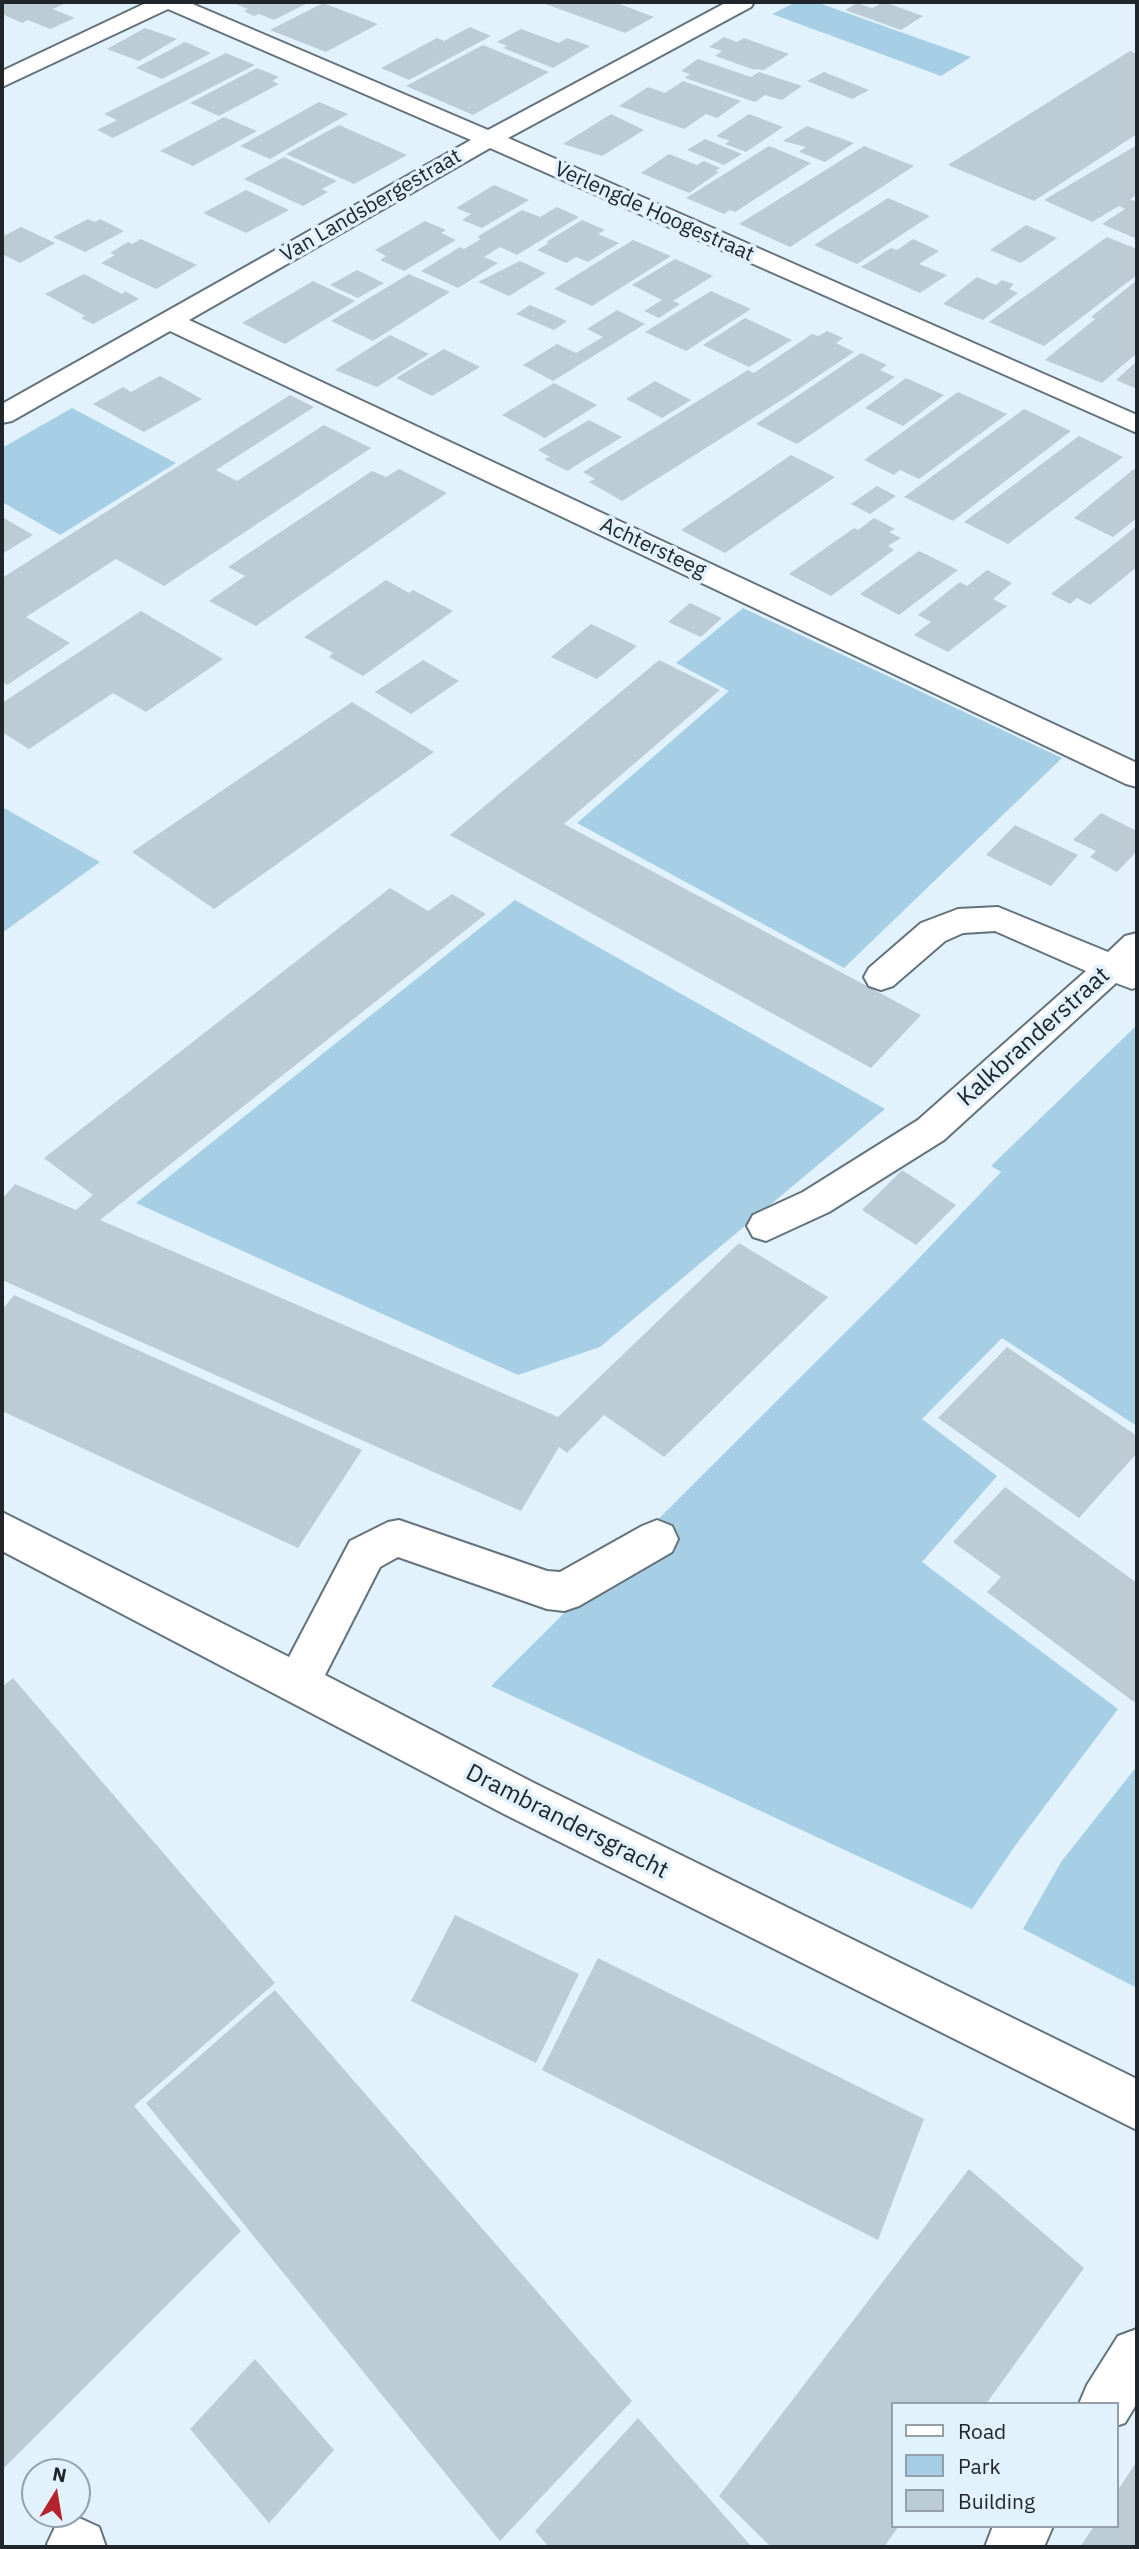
<!DOCTYPE html>
<html>
<head>
<meta charset="utf-8">
<style>
	body { margin:0 }
	#map { position:relative; width:1139px; height:2549px; overflow:hidden; background:#e2f2fc; font-family:"IBM Plex Sans",sans-serif }
	canvas { display:block }
	.frame { position:absolute; inset:0; border:4px solid #202629; pointer-events:none }
	.legend { position:absolute; left:891px; top:2402px; width:228px; height:126px; box-sizing:border-box; background:#e2f2fc; border:2px solid #94a0a8; margin:0; padding:9px 12px; list-style:none; font-size:21px; color:#202629 }
	.legend li { display:flex; align-items:center; gap:14px; height:35px }
	.legend b { width:35px; border:2px solid #94a0a8 }
	.north { position:absolute; left:21px; top:2458px; width:70px; height:70px; box-sizing:border-box; background:#e2f2fc; border:2px solid #94a0a8; border-radius:50%; rotate:11deg; font-size:19px; font-weight:700; line-height:28px; text-align:center; color:#202629 }
	.north::after { content:''; display:block; margin:auto; width:24px; height:32px; background:#b5232c; clip-path:polygon(50% 0,100% 100%,50% 72%,0 100%) }
</style>
</head>
<body>
<div id="map">
<canvas width="1139" height="2549"></canvas>
<div class="frame"></div>
<ul class="legend">
<li><b style="height:9px;background:#fff"></b>Road</li>
<li><b style="height:19px;background:#a6cfe6"></b>Park</li>
<li><b style="height:19px;background:#bcccd5"></b>Building</li>
</ul>
<div class="north">N</div>
</div>
<script>
const ctx = document.querySelector('canvas').getContext('2d');
ctx.lineJoin = 'round';
function paint(path, color) { ctx.fillStyle = color; ctx.fill(path, 'evenodd'); }
const shape = rows => new Path2D(rows.map(r => 'M' + r).join(''));
function strokePath(path, color, width, dash) { ctx.strokeStyle = color; ctx.lineWidth = width; ctx.lineCap = dash ? 'butt' : 'round'; ctx.setLineDash(dash || []); ctx.stroke(path); }
function write(font, color, halo, rows, align = 'center') {
  ctx.font = font + ' "IBM Plex Sans",sans-serif'; ctx.lineWidth = 7; ctx.setLineDash([]); ctx.textBaseline = 'middle'; ctx.strokeStyle = halo; ctx.fillStyle = color; for (const [text, x, y, turn = 0] of rows) {
    ctx.save(); ctx.translate(x, y); ctx.rotate((+turn || 0) * Math.PI / 180); ctx.textAlign = isNaN(turn) ? turn : align; if (halo) ctx.strokeText(text, 0, 0); ctx.fillText(text, 0, 0); ctx.restore();
  }
}
const green = shape([
	[796,2,816,2,971,57,941,76,772,14],
	[72,408,176,463,60,535,2,502,2,448],
	[743,608,1062,758,844,968,577,823,729,691,676,663],
	[2,807,100,862,2,933],
	[515,900,885,1109,600,1347,518,1375,136,1203],
	[1137,1025,1137,1426,1002,1338,922,1419,997,1476,922,1562,1118,1709,1017,1843,972,1909,491,1686,901,1277,1001,1172,991,1166],
	[1137,1766,1137,1988,1023,1929,1061,1862]
]);
const building = shape([
	[5,2,68,2,53,9,75,18,50,29,28,20,22,23,2,14,2,3],
	[230,2,310,2,274,20,259,14,254,16,244,11,248,9],
	[540,2,614,2,654,17,625,33],
	[884,2,923,16,901,30,845,10,857,3,872,8],
	[323,3,378,24,326,52,270,30],
	[470,27,491,36,409,80,381,68,437,38,444,41],
	[145,28,177,39,139,61,107,49],
	[521,29,559,43,567,38,590,46,553,68,503,48,507,46,497,42],
	[724,37,737,42,744,38,789,54,764,70,752,69,715,56,722,51,709,47],
	[185,42,211,53,162,79,136,68],
	[483,45,549,72,473,115,406,86],
	[1130,51,1137,54,1137,134,1034,201,948,165],
	[226,53,255,65,113,138,97,130,117,120,104,114],
	[698,59,751,77,759,72,802,86,782,100,765,95,755,102,685,78,690,74,681,71],
	[257,68,279,77,272,81,279,84,219,116,190,103],
	[824,72,869,90,852,99,807,81],
	[683,81,741,101,717,118,706,114,684,129,619,106,648,87,665,93],
	[319,102,348,114,270,159,240,146],
	[611,114,644,130,602,156,563,144],
	[749,114,783,127,746,152,725,144,730,141,716,136],
	[224,117,257,131,193,166,160,151],
	[339,125,407,155,354,184,286,154],
	[807,126,854,143,825,162,799,152,806,147,783,141],
	[705,139,742,154,724,165,687,150],
	[1137,145,1137,195,1130,199,1137,202,1137,239,1102,224,1125,209,1119,206,1092,222,1044,200],
	[769,146,811,163,735,212,730,210,724,214,686,198],
	[864,146,914,166,790,247,739,224],
	[669,154,697,165,704,161,720,168,715,171,719,172,689,193,641,173],
	[284,157,337,181,322,189,328,192,303,206,244,179],
	[494,185,529,200,482,228,462,220,471,214,456,208],
	[246,190,289,210,246,233,203,213],
	[888,198,930,216,857,264,814,245],
	[557,207,579,217,517,255,500,247,484,257,498,263,458,288,421,271,460,247,464,249,481,239,477,237,522,210,540,217],
	[88,219,95,222,100,219,124,231,85,252,53,237],
	[582,220,605,230,598,234,619,243,588,262,576,257,566,263,537,250,549,243,546,242],
	[425,221,446,230,441,233,456,240,404,271,380,260,386,256,375,250],
	[1026,225,1057,238,1021,263,990,250],
	[21,227,55,243,20,263,2,254,2,237],
	[1107,237,1137,249,1137,275,1044,346,989,322],
	[141,239,197,265,156,289,101,263,115,255,110,253,128,242,132,244],
	[913,239,939,251,919,264,947,275,920,293,861,267,891,248,897,250],
	[633,240,671,256,592,306,554,289],
	[675,259,713,276,673,301,680,304,659,318,644,311,662,300,632,285],
	[520,261,546,273,509,296,478,282],
	[357,270,384,283,358,298,330,285],
	[84,274,122,294,125,291,139,299,93,324,81,318,85,316,45,294],
	[409,274,450,292,373,341,331,321],
	[977,277,996,285,1002,280,1014,284,1009,289,1018,293,983,320,943,304],
	[1137,280,1137,353,1102,383,1045,360,1095,319,1091,317],
	[313,281,355,301,285,344,242,323],
	[711,291,751,309,686,351,645,332],
	[530,305,567,321,554,330,516,314],
	[617,310,645,324,553,381,523,365,557,344,576,353,603,337,587,329],
	[745,318,792,340,749,367,703,345],
	[827,331,843,338,836,343,854,352,788,396,622,501,589,482,595,479,583,472,748,370,754,373,812,334,818,336],
	[390,335,429,354,377,387,335,370],
	[444,349,480,367,432,396,396,378],
	[861,353,887,365,880,370,895,377,797,444,756,424],
	[1137,361,1137,389,1116,380],
	[160,376,202,399,144,432,93,404,123,387,131,392],
	[906,378,944,395,903,426,865,408],
	[655,381,691,400,662,418,626,399],
	[554,383,597,405,545,438,502,415],
	[958,392,1007,414,919,479,900,470,894,475,864,460],
	[290,395,314,407,216,470,237,481,324,425,371,448,164,586,116,559,26,617,70,643,7,685,2,681,2,578],
	[1024,409,1071,431,953,521,904,497],
	[589,420,622,437,567,471,544,459,550,457,538,450],
	[1079,436,1123,457,1008,544,964,522],
	[791,455,835,477,725,553,681,530],
	[399,469,447,493,256,626,209,601,245,576,228,567,372,471,386,477],
	[1134,469,1137,470,1137,518,1113,537,1074,518],
	[877,486,896,496,870,514,851,504],
	[2,517,33,535,2,554],
	[874,518,895,529,889,532,901,538,888,546,894,550,831,596,789,574,854,528,858,530],
	[1137,526,1137,567,1090,605,1077,598,1070,604,1051,594],
	[919,551,958,570,899,615,860,594],
	[987,570,1012,583,993,599,1007,606,948,652,914,635,931,622,918,615,960,582,967,586],
	[386,580,409,593,413,590,453,611,363,676,329,657,333,653,304,637],
	[690,603,722,618,701,637,668,622],
	[141,611,223,659,146,712,113,693,29,749,2,732,2,703],
	[591,624,637,646,597,679,551,657],
	[423,660,459,681,411,714,375,692],
	[659,660,720,690,564,824,921,1015,871,1068,450,835],
	[352,702,434,752,214,909,132,852],
	[1101,813,1137,831,1137,851,1117,872,1090,857,1096,851,1073,840],
	[1015,825,1078,855,1051,886,986,855],
	[390,888,428,911,452,894,486,914,100,1220,558,1417,739,1243,828,1297,664,1457,604,1415,567,1453,559,1447,521,1511,2,1280,2,1199,15,1184,76,1210,93,1195,44,1158],
	[902,1170,956,1205,916,1245,862,1210],
	[14,1295,362,1450,298,1548,2,1411,2,1310],
	[1007,1347,1137,1436,1137,1453,1079,1518,938,1418],
	[1005,1487,1137,1583,1137,1698,1134,1702,987,1592,1001,1577,953,1542],
	[13,1678,275,1983,134,2106,241,2231,2,2470,2,1687],
	[455,1915,579,1974,536,2063,411,2001],
	[598,1958,924,2119,878,2240,542,2070],
	[275,1990,632,2401,500,2541,146,2103],
	[969,2169,1084,2268,986,2404,892,2404,892,2526,899,2526,884,2547,771,2547,719,2496],
	[255,2359,334,2450,269,2523,190,2429],
	[638,2418,752,2547,549,2547,535,2531],
	[1137,2461,1137,2547,1080,2547,1094,2526,1116,2526,1116,2493]
]);
const minor = shape([
	[148,2,188,2,488,130,727,2,754,2,751,7,508,138,1137,415,1137,433,490,148,189,320,1137,763,1137,787,1126,784,170,331,12,421,2,423,2,404,471,140,168,9,2,87,2,71,148,2],
	[998,907,1108,952,1125,936,1137,933,1137,987,1132,989,1116,983,944,1140,829,1212,766,1241,753,1237,747,1226,753,1215,803,1192,918,1120,1086,971,995,931,963,933,945,941,893,986,881,990,869,986,864,977,869,968,921,923,958,909,998,907],
	[2,1512,289,1657,350,1541,388,1522,399,1520,547,1571,560,1572,642,1526,657,1520,672,1526,678,1539,672,1552,579,1606,564,1611,547,1609,398,1557,380,1567,325,1675,536,1784,1137,2079,1137,2130,504,1814,2,1551,2,1512],
	[1137,2329,1137,2403,1125,2423,1116,2426,1116,2404,1079,2404,1087,2385,1118,2336,1137,2329],
	[75,2516,99,2527,106,2547,49,2547,47,2544,56,2525,75,2516],
	[993,2526,1053,2526,1044,2547,985,2547,993,2526]
]);
const farStreetnames = [
	["Van Landsbergestraat",371,206,-30],
	["Verlengde Hoogestraat",654,212,24],
	["Achtersteeg",653,548,25]
];
const streetNames = [
	["Kalkbranderstraat",1034,1037,-42],
	["Drambrandersgracht",567,1822,27]
];
paint(green, '#a6cfe6');
paint(building, '#bcccd5');
strokePath(minor, '#64727b', 4);
paint(minor, '#fff');
write('21px', '#202629', '#e2f2fc', farStreetnames);
write('24px', '#202629', '#e2f2fc', streetNames);
</script>
</body>
</html>
